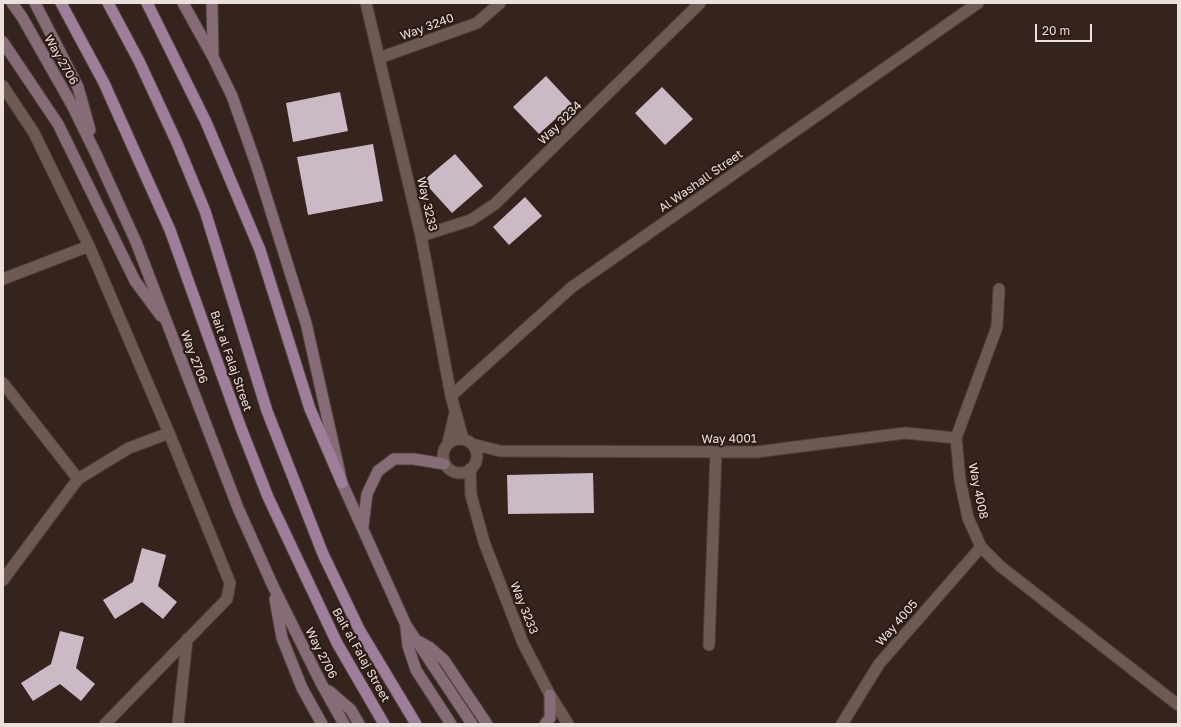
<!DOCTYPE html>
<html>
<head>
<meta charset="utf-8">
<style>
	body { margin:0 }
	#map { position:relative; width:1181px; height:727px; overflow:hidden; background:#34241d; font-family:"Golos Text",sans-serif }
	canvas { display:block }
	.frame { position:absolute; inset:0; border:4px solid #ece0dc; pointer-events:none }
	.scale { position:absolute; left:1035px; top:24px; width:57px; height:18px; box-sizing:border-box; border:2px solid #ece0dc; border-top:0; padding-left:5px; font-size:12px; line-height:14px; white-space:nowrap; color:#ece0dc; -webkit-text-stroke:3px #2a1a13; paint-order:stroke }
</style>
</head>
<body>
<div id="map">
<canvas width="1181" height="727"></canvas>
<div class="frame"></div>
<div class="scale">20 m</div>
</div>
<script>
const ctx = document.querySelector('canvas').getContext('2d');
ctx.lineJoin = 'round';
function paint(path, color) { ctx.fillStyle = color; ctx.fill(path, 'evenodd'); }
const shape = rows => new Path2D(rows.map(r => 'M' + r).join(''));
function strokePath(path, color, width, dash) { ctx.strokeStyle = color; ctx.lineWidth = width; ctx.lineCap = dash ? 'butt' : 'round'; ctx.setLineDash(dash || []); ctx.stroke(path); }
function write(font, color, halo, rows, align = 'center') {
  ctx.font = font + ' "Golos Text",sans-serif'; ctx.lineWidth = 4; ctx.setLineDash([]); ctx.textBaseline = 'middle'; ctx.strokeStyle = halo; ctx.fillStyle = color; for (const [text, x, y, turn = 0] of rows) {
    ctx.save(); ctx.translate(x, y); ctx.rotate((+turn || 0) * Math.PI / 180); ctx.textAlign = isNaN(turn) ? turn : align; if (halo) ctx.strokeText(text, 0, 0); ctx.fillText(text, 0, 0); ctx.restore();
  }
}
const building = shape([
	[546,76,572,104,539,134,513,107],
	[662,87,693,119,665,145,635,113],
	[340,92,348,131,293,142,286,103],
	[373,144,383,201,308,215,297,157],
	[455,154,483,186,452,213,423,181],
	[525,197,542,216,509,245,493,227],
	[593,473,594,513,508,514,507,475],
	[142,548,166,555,158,586,177,602,163,619,142,602,115,619,103,600,133,582],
	[60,631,84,637,76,668,95,684,81,701,60,684,33,701,21,683,51,664]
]);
const minor = shape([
	[366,3,421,236,451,396,463,439],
	[379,58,477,23,500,3],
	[3,86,34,133,89,246,169,433,230,583,227,599,105,724],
	[421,236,471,220,495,204,700,3],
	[3,279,89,246],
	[999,289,997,327,956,438,960,480,968,518,981,547,1000,566,1178,705],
	[3,383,78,479],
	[451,396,572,287,978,3],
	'443 456a17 17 0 1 1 34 0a17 17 0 1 1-34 0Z',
	[448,443,455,413],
	[472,444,500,451,756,452,905,433,956,438],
	[470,469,471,495,484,542,523,643,550,695,568,724],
	[3,580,78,479,129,448,169,433],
	[709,645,716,452],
	[178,724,187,639],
	[842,724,879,664,981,547]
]);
const secondary = shape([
	[12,3,22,17,72,105,96,154,136,242,238,508,272,584,321,683,344,724],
	[35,3,78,87,90,130],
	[183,3,213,57,232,96,257,167,306,323,342,483,406,625,472,724],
	[212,3,213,54],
	[3,42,58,124,135,281,161,316],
	[363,526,367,494,378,471,394,459,414,459,444,464],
	[275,599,282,638,302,688,322,724],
	[406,628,408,646,416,670,451,724],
	[418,641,429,647,444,660,487,724],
	[329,691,351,710,359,724],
	[545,724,550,718,550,695]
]);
const primary = shape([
	[61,3,104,83,170,230,241,428,268,497,337,643,384,724],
	[108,3,139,61,177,143,205,211,267,411,323,554,359,629,416,724],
	[147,3,206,122,260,250,310,409,342,483]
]);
const streetNames = [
	["Way 3240",427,27,-20],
	["Way 2706",61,60,60],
	["Way 3234",560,123,-45],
	["Al Washall Street",701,181,-35],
	["Way 3233",427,204,77],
	["Way 2706",194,357,69],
	["Bait al Falaj Street",231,361,71],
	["Way 4001",729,439,-1],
	["Way 4008",978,491,78],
	["Way 3233",524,608,68],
	["Way 4005",897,623,-49],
	["Way 2706",321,653,63],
	["Bait al Falaj Street",361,655,61]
];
paint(building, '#cbb9c6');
strokePath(minor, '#4d403a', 13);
strokePath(secondary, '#4d403a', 13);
strokePath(primary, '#4d403a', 13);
strokePath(minor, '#6d5a52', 11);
strokePath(secondary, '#866c77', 11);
strokePath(primary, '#9f7e9c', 11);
write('12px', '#ece0dc', '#2a1a13', streetNames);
</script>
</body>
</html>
